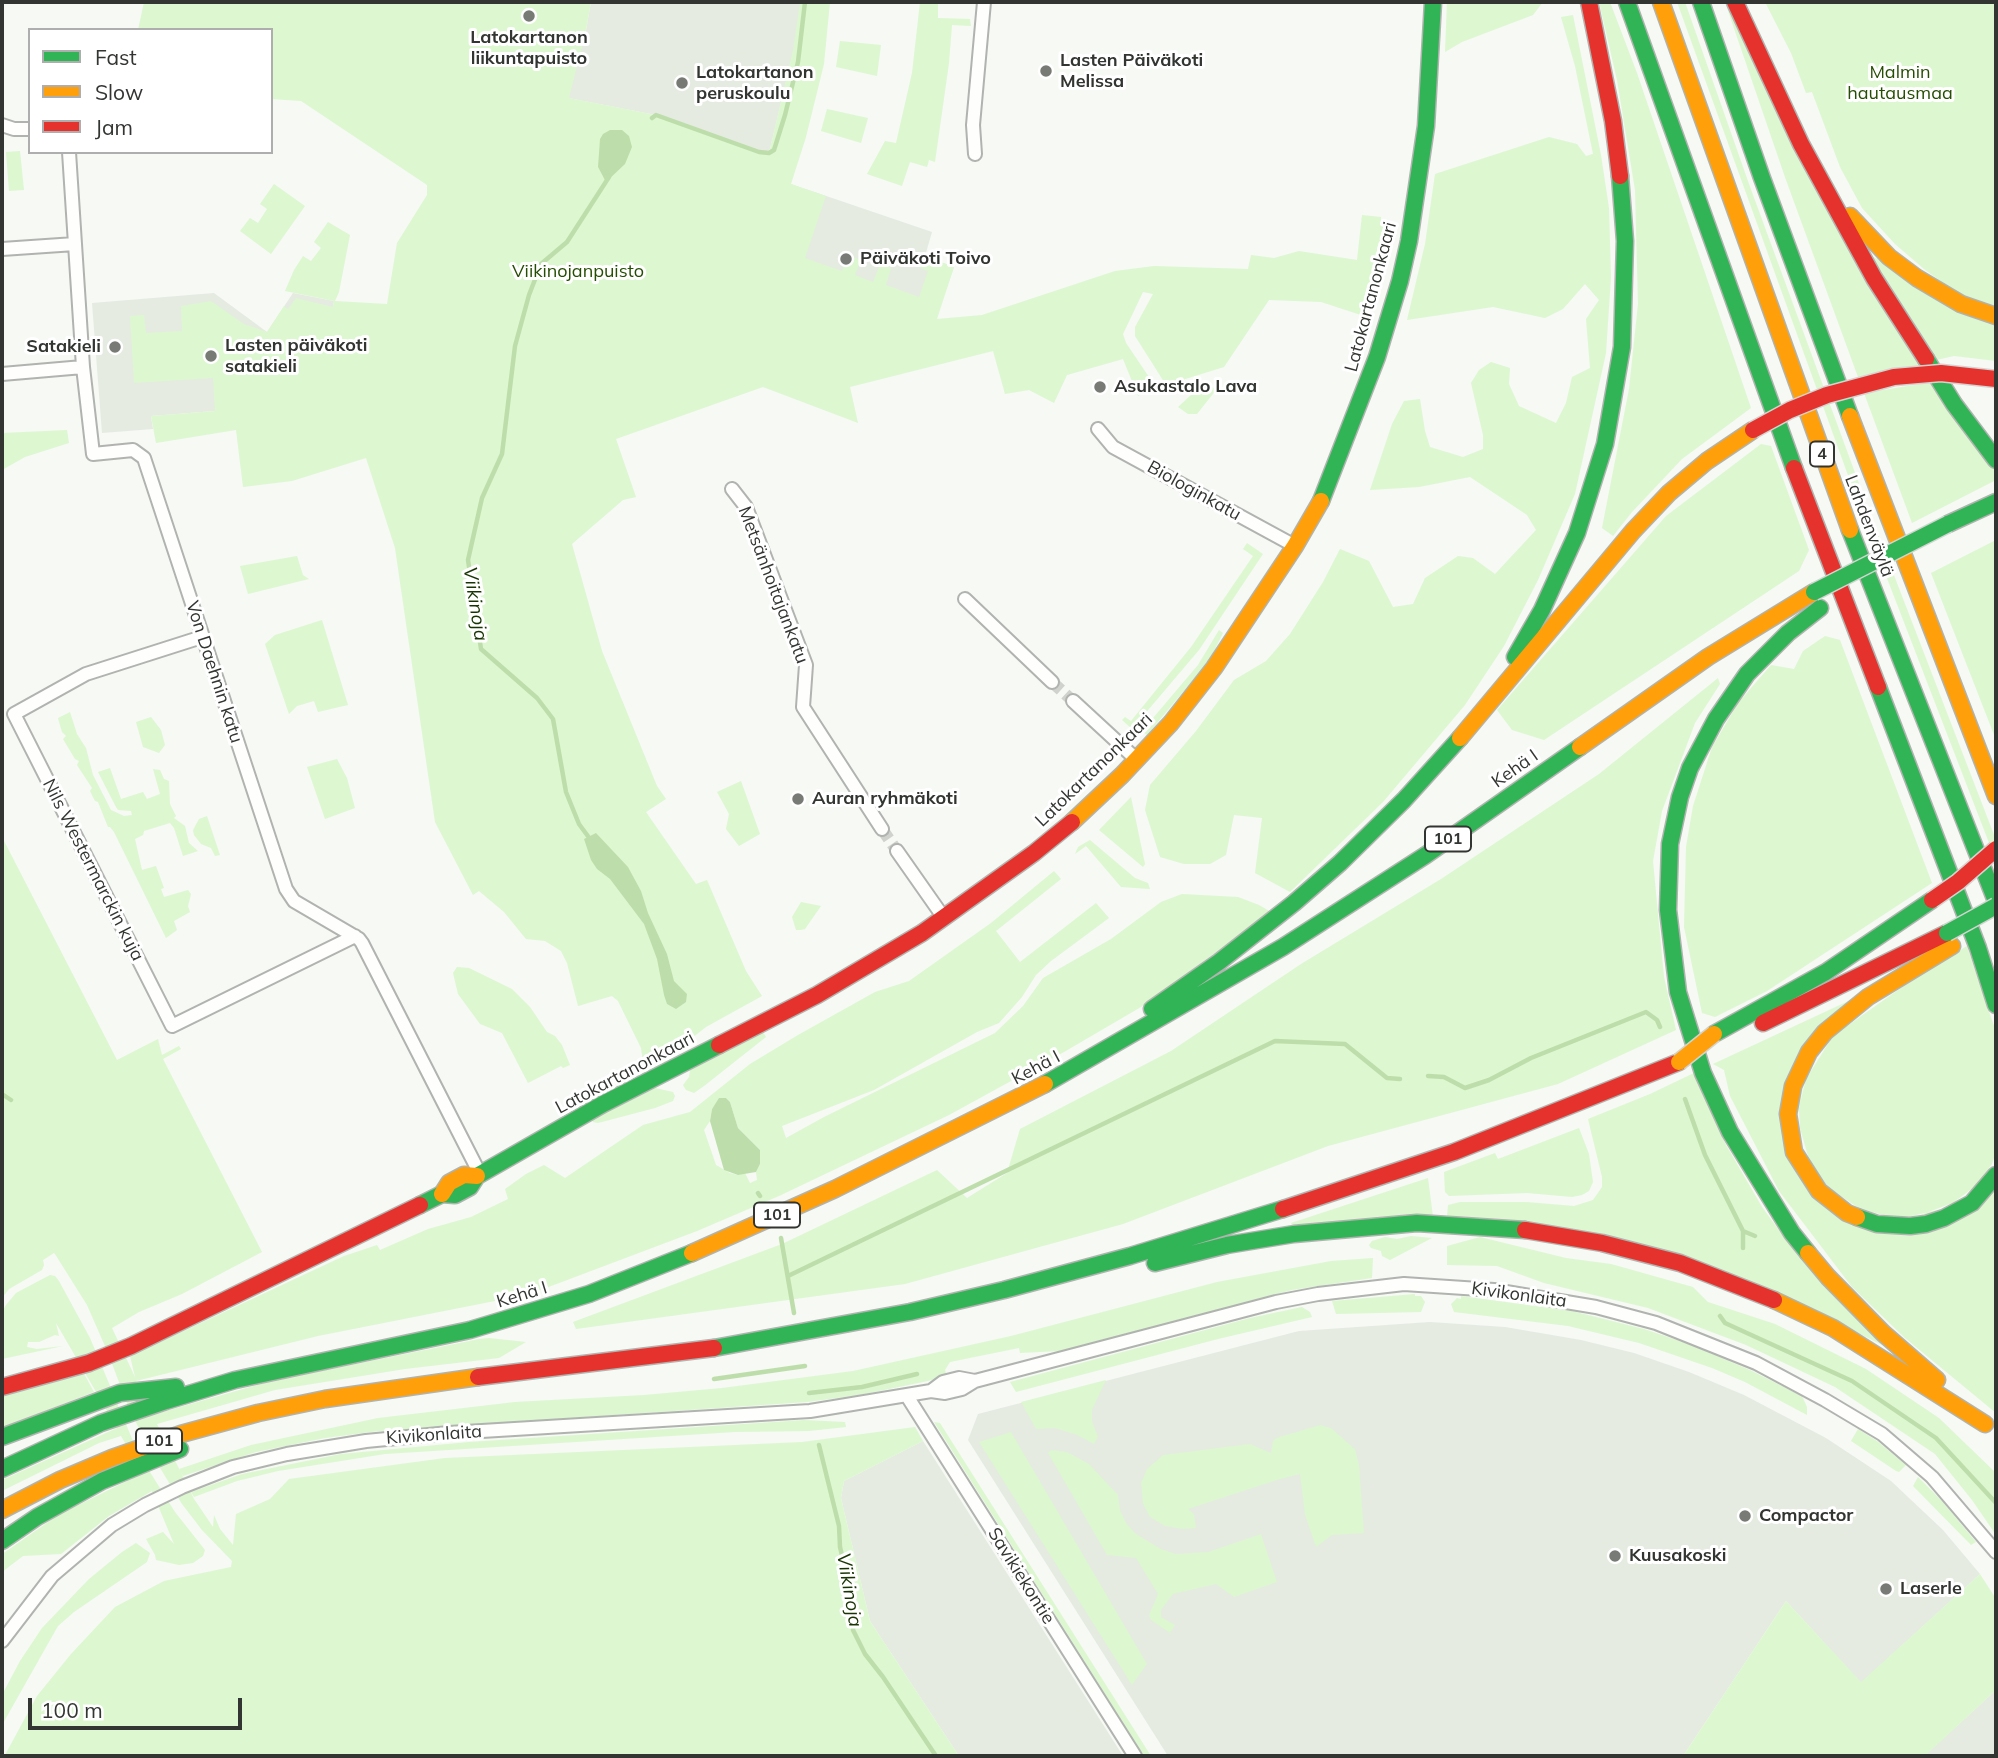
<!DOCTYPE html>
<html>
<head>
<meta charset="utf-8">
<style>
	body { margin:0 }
	#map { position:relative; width:1998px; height:1758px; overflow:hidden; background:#f6f9f4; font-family:Mulish,sans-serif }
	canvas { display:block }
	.frame { position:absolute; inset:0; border:4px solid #323531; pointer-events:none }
	.legend { position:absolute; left:28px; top:28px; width:245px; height:126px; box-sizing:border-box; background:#fff; border:2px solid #adaead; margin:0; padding:9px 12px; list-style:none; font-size:21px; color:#323531 }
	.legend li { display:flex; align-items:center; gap:14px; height:35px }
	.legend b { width:35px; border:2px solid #adaead }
	.scale { position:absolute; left:28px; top:1698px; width:214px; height:32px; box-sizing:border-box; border:4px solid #323531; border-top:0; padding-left:9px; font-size:21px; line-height:24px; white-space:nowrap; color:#323531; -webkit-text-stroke:5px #fff; paint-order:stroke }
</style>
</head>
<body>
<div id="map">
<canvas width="1998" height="1758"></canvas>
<div class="frame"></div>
<ul class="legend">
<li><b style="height:9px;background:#30b455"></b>Fast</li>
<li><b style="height:9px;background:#ff9f0a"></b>Slow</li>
<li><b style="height:9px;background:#e5322d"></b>Jam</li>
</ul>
<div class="scale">100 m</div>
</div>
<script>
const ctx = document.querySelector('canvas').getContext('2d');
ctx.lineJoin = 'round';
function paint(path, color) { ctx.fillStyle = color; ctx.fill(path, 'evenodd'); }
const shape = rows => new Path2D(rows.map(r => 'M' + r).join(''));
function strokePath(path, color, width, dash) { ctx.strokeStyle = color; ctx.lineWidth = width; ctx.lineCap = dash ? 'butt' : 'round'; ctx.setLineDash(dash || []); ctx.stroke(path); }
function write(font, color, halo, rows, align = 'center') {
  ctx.font = font + ' Mulish,sans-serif'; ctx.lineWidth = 6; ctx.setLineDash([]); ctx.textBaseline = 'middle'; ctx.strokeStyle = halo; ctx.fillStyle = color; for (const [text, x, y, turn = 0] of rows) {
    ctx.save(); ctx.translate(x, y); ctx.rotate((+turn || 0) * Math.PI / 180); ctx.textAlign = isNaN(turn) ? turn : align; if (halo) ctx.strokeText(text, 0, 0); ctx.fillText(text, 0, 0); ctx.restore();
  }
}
const built = shape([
	[591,2,805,2,769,153,759,152,656,115,568,98,586,30],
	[791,184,932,232,925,256,954,267,936,319,791,334],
	[214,293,267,332,293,293,334,301,323,380,215,411,151,416,153,429,102,433,92,303],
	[1430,1322,1505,1327,1581,1340,1634,1353,1689,1372,1744,1395,1826,1438,1891,1481,1943,1530,1980,1574,1861,1683,1786,1601,1683,1756,1168,1756,968,1440,978,1414,1299,1331],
	[923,1441,1123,1756,959,1756,870,1621,841,1498,844,1481],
	[1996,1690,1996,1756,1928,1756,1926,1754]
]);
const green = shape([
	[144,2,591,2,586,30,569,98,656,115,759,152,769,153,793,50,800,2,830,2,824,64,806,137,791,184,826,196,805,258,842,271,848,255,861,260,855,275,873,282,880,264,891,268,886,285,919,297,928,271,920,268,925,256,954,267,937,319,982,315,1115,271,1154,266,1248,269,1251,255,1274,258,1299,251,1357,260,1362,215,1381,217,1381,221,1388,222,1386,238,1367,317,1321,302,1269,300,1224,367,1166,385,1135,336,1135,327,1153,294,1143,292,1123,334,1126,343,1151,380,1149,389,1138,396,1123,359,1067,375,1054,403,1029,390,1005,394,993,351,850,387,858,423,763,387,616,439,636,497,623,500,572,544,602,651,657,786,666,799,646,812,696,884,707,880,746,971,762,996,706,1027,688,1041,643,1062,641,1048,618,1001,612,996,578,1006,567,963,561,951,545,941,526,939,504,912,479,891,473,895,435,822,395,548,366,458,292,481,243,487,236,430,156,443,151,416,215,411,213,378,134,383,130,316,144,315,146,333,182,331,181,306,211,301,244,324,267,332,284,306,288,309,296,298,333,307,334,301,285,291,294,270,303,256,311,261,321,248,314,242,328,222,350,235,339,292,335,301,387,304,397,243,427,195,427,185,301,101,271,99,271,30,138,30],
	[920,2,938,2,938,18,970,19,971,26,952,25,949,63,935,162,929,160,927,167,910,162,902,186,867,174,885,141,896,143,912,73],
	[1447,2,1543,2,1533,15,1462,42,1445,52],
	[1599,2,1610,2,1637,73,1751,408,1682,459,1632,512,1613,536,1602,528,1629,389,1638,304,1635,190,1617,80],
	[1677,2,1685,2,1749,184,1865,500,1996,840,1996,861,1858,503],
	[1765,2,1996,2,1996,308,1958,294,1924,269,1895,244,1862,208,1840,167,1812,92,1806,93,1791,53],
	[1726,5,1921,366,1858,377,1786,180],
	[1573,15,1601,155,1609,208,1611,277,1606,353,1575,494,1538,580,1504,646,1465,705,1383,802,1290,892,1255,873,1262,818,1234,815,1226,855,1210,864,1184,864,1160,857,1145,810,1150,785,1196,731,1234,680,1266,661,1290,634,1323,582,1340,549,1369,561,1393,607,1413,604,1425,578,1458,556,1473,558,1495,574,1536,530,1527,515,1470,477,1419,487,1370,490,1392,424,1404,401,1420,399,1425,431,1430,447,1463,457,1483,449,1483,435,1471,383,1479,370,1491,362,1510,368,1509,384,1519,406,1556,423,1566,403,1572,377,1590,368,1586,319,1599,300,1585,284,1563,309,1545,318,1493,307,1407,320,1425,244,1435,174,1549,137,1577,144,1586,156,1593,154,1575,66,1561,17],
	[840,41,881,45,877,76,836,67],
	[827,109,868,118,861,143,821,131],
	[20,151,24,190,9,191,6,152],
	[274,184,305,206,271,254,240,231,250,218,258,223,267,209,260,204],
	[1870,255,1996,325,1996,361,1954,356,1936,360],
	[1206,381,1216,390,1197,414,1188,414,1178,407],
	[1933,382,1996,472,1996,480,1912,523,1864,393],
	[67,430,69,443,25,457,2,470,2,433],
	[1761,444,1771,446,1809,550,1799,571,1544,740,1512,730,1497,710,1666,516],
	[1996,540,1996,740,1931,573],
	[1247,543,1263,554,1199,650,1132,729,1122,720,1125,717,1131,721,1191,647,1253,556,1243,549],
	[297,556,303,575,309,579,248,594,240,566],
	[322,620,348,705,318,712,314,701,297,706,289,714,265,644,275,635],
	[1219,630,1223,633,1209,661,1147,735,1142,731,1198,665],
	[1825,636,1840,640,1932,883,1767,991,1715,1017,1702,1013,1684,927,1686,847,1693,806,1712,747,1738,703,1771,665,1794,669,1803,651],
	[1718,678,1720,684,1695,723,1662,811,1653,861,1664,977,1676,1030,1558,1084,1328,1146,1123,1224,905,1284,576,1329,573,1322,782,1244,937,1170,967,1198,1007,1173,1020,1129,1171,1051,1301,964,1441,879,1599,774],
	[70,712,77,734,86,748,93,775,111,810,124,816,132,815,131,811,118,810,116,807,98,772,110,768,121,799,143,792,147,799,160,794,153,769,160,770,164,779,169,781,170,804,176,816,174,818,185,826,189,843,198,851,183,856,174,828,170,823,144,831,143,835,135,839,142,870,156,866,164,888,161,889,164,897,188,890,191,894,188,906,190,912,174,921,177,930,166,938,114,832,110,827,108,827,98,802,95,801,90,791,92,788,77,765,79,761,75,759,63,739,66,736,62,732,58,718],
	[151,717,161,730,165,745,159,753,143,747,136,722],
	[337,759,347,778,355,808,325,819,307,767],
	[741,781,760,834,739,846,726,829,729,814,717,792],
	[1131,797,1145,864,1143,867,1099,830],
	[207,816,220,855,215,856,211,848,201,844,194,835,193,830,199,819],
	[2,837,117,1060,158,1039,162,1055,179,1046,181,1049,163,1059,262,1252,182,1294,139,1312,112,1328,135,1377,130,1356,344,1256,377,1245,380,1250,428,1229,471,1217,508,1199,505,1189,526,1174,544,1165,565,1178,643,1125,690,1112,750,1064,798,1035,875,992,909,981,991,923,1054,871,1061,879,996,931,1020,962,1096,903,1109,918,1051,961,1036,975,1022,997,999,1023,977,1032,874,1090,782,1126,786,1138,824,1117,995,1033,1023,1006,1043,978,1111,939,1161,902,1182,894,1238,897,1259,905,1271,912,1141,1007,1064,1052,949,1115,779,1196,697,1231,530,1294,318,1336,136,1381,152,1415,271,1381,479,1339,489,1338,526,1342,499,1358,405,1369,275,1390,157,1424,194,1499,213,1527,214,1515,220,1529,233,1545,236,1514,270,1499,289,1479,445,1458,802,1442,915,1427,923,1441,844,1481,841,1498,870,1621,959,1756,5,1755,37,1696,71,1654,115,1607,164,1581,231,1567,232,1561,202,1530,182,1504,151,1453,128,1406,108,1353,87,1305,55,1254,54,1253,43,1260,44,1265,42,1270,9,1289,2,1298],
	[726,1098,730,1102,738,1128,760,1150,760,1164,756,1172,757,1180,750,1183,745,1173,738,1175,730,1173,716,1165,704,1130,710,1121,712,1109,718,1101],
	[1090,840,1135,878,1148,883,1150,889,1121,887,1086,846,1075,854,1078,847],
	[801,902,821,906,805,929,801,930,796,930,792,917],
	[1967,946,1996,1032,1996,1152,1992,1164,1977,1185,1946,1208,1899,1219,1860,1209,1829,1188,1810,1163,1800,1128,1799,1107,1806,1079,1833,1036,1915,978],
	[457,967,469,968,512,989,530,1007,547,1032,555,1036,562,1045,570,1065,563,1068,561,1066,528,1083,502,1033,480,1024,458,994,453,973],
	[1857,997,1813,1035,1790,1155,1874,1232,1996,1187,1996,1413,1905,1338,1852,1287,1779,1191,1730,1096,1724,1070,1713,1064],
	[763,1032,766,1037,704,1086,694,1093,686,1090,683,1085,689,1077,690,1070],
	[1694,1073,1725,1143,1762,1207,1798,1256,1884,1346,1775,1291,1447,1217,1448,1205,1460,1202,1526,1202,1574,1206,1593,1200,1602,1187,1602,1177,1588,1119,1650,1094],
	[655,1088,673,1092,675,1096,673,1101,655,1108,598,1123,593,1122,592,1119],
	[1579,1128,1589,1154,1593,1182,1589,1191,1582,1195,1572,1197,1527,1193,1449,1196,1445,1192,1444,1172,1495,1153,1498,1159],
	[1428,1178,1433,1217,1292,1225,1291,1223],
	[1411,1236,1432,1238,1390,1260,1382,1256,1381,1251,1371,1248,1369,1245,1372,1241,1385,1237,1397,1239],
	[1480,1237,1566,1258,1611,1264,1693,1287,1708,1302,1775,1324,1866,1369,1939,1418,1996,1473,1996,1535,1972,1500,1935,1454,1835,1387,1746,1345,1648,1308,1544,1283,1497,1266,1447,1265,1447,1246],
	[1373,1258,1372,1278,1292,1290,1060,1351,1020,1353,1019,1348,950,1362,945,1370,947,1377,860,1395,807,1402,379,1431,325,1438,256,1452,183,1476,179,1469,251,1445,378,1418,515,1402,644,1395,722,1388,853,1371,1011,1336,1217,1282,1331,1261],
	[50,1275,55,1276,59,1281,90,1338,138,1453,175,1512,205,1550,203,1556,193,1563,179,1565,156,1560,155,1555,146,1539,163,1532,174,1544,152,1491,109,1516,61,1554,23,1556,2,1572,2,1554,8,1550,58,1515,143,1473,121,1436,99,1443,2,1491,2,1480,117,1428,56,1323,59,1336,55,1335,39,1342,28,1342,27,1347,37,1349,63,1346,2,1359,2,1312,6,1305,16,1293],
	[1415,1294,1415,1296,1421,1296,1425,1302,1421,1312,1336,1314,1332,1301],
	[1461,1296,1572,1311,1644,1329,1689,1344,1750,1370,1802,1396,1807,1407,1807,1415,1745,1382,1712,1368,1639,1343,1568,1326,1454,1312,1451,1304,1457,1298,1461,1299],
	[1302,1307,1310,1312,1312,1317,1218,1339,1016,1392,1010,1382,1250,1318],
	[83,1372,94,1392,2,1428,2,1394],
	[1106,1380,1092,1410,1092,1421,1098,1437,1094,1444,1077,1435,1055,1428,1036,1429,1021,1402],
	[804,1420,845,1422,846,1427,809,1431,735,1432,385,1454,278,1471,237,1481,194,1497,191,1492,242,1474,341,1454,469,1442],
	[934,1422,940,1423,1151,1756,1144,1756],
	[1320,1425,1331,1428,1355,1449,1359,1465,1364,1533,1332,1535,1316,1547,1305,1515,1300,1474,1277,1480,1188,1509,1194,1514,1196,1528,1183,1529,1165,1526,1150,1517,1143,1504,1141,1483,1147,1469,1163,1455,1250,1444,1271,1453,1273,1441,1276,1438],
	[1858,1429,1877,1441,1906,1465,1899,1472,1896,1471,1851,1441],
	[1011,1432,1147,1664,1132,1685,979,1442],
	[1051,1450,1067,1452,1089,1464,1118,1495,1120,1510,1126,1523,1136,1534,1161,1549,1176,1554,1208,1552,1261,1534,1277,1582,1234,1597,1216,1584,1173,1594,1161,1610,1161,1617,1175,1625,1170,1633,1151,1620,1149,1615,1158,1594,1136,1558,1107,1555,1048,1453],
	[1918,1477,1942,1501,1976,1542,1971,1545,1913,1486],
	[136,1543,150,1553,147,1562,74,1612,58,1626,2,1725,2,1695,20,1661,42,1628,89,1579,122,1552],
	[1980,1574,1996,1599,1996,1690,1927,1754,1928,1756,1683,1756,1786,1601,1861,1682]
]);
const water = shape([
	[610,130,622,130,629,136,632,147,625,164,606,182,598,167,600,139,603,134],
	[596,833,628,867,641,891,648,913,667,954,674,981,687,994,686,1002,676,1009,667,1004,664,995,657,959,644,924,610,879,597,869,591,860,584,839],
	[719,1098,726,1098,730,1102,738,1128,760,1150,760,1164,756,1172,738,1175,724,1170,710,1121,712,1109]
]);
const stream = shape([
	[652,118,656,115,759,152,769,153,774,150,785,115,798,62,805,2],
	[590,839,579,824,566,792,553,719,537,698,481,649,468,560,482,498,502,454,515,346,529,295,541,264,567,242,609,177],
	[1428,1076,1444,1077,1465,1088,1489,1080,1531,1058,1646,1012,1657,1020,1660,1027],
	[2,1094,11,1100],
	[1685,1099,1705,1155,1743,1231,1755,1236],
	[758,1193,760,1196],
	[1743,1232,1743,1248],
	[781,1238,794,1313],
	[788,1276,1275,1041,1345,1044,1387,1078,1400,1079],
	[1720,1316,1725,1323,1852,1381,1936,1438,1996,1503],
	[714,1379,805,1366],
	[809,1393,862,1387,917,1374],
	[819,1445,839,1526,840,1547,854,1606,853,1630,865,1654,883,1677,936,1756]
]);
const streetTunnel = shape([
	[1052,682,1073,701],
	[882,829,897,851]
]);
const street = shape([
	[2,125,14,129,30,129],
	[69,152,83,367,93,454,133,450,144,458,286,889,294,901,359,939,362,943,480,1174],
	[975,154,973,125,984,2],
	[2,249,75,244],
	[2,374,83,367],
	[1098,429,1113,447,1295,546],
	[732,489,746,507,806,665,803,707,882,829],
	[965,599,1052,682],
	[202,637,86,674,14,714,172,1026,355,936],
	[1073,701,1137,760],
	[897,851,944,918],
	[931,1391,943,1382,959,1378,975,1381],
	[907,1396,1135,1756],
	[2,1641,52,1576,112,1525,145,1505,182,1487,233,1467,287,1454,366,1441,449,1433,810,1411,931,1391,945,1393,962,1389,975,1381,1276,1302,1318,1294,1404,1284,1494,1290,1596,1307,1656,1323,1756,1363,1825,1400,1882,1434,1932,1477,1996,1552]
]);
const fast = shape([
	[1627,2,1794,468],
	[1701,2,1762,178,1850,416],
	[1926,359,1954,404,1996,460],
	[1321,501,1377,357,1400,281,1409,241,1426,126,1433,2],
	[1948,524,1996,502],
	[1850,530,1996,901],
	[1515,657,1542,610,1577,533,1605,444,1622,347,1625,241,1620,176],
	[1878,687,1978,948,1996,1005],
	[1152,1009,1219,962,1294,903,1340,863,1404,800,1460,738],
	[1714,1034,1826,972,1932,900],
	[1045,1084,1283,947,1426,855,1580,747],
	[420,1205,442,1194,455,1195,470,1187,477,1176,603,1104,719,1045],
	[1857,1217,1877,1224,1910,1226,1926,1224,1944,1218,1972,1203,1996,1175],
	[1808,1253,1792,1233,1730,1132,1703,1073,1678,992,1668,910,1670,844,1680,797,1690,768,1716,719,1747,674,1788,633,1820,608],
	[1155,1263,1227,1245,1294,1234,1417,1223,1525,1230],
	[714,1348,910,1312,1004,1290,1130,1256,1283,1209],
	[2,1437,120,1393,176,1387],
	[2,1469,101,1423,166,1401,235,1380,470,1330,589,1294,692,1253],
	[2,1541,37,1517,102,1481,180,1449]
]);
const slow = shape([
	[1661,2,1850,530],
	[1850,216,1889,257,1917,278,1961,304,1996,316],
	[1850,416,1996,796],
	[1460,738,1633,531,1669,493,1707,461,1753,430],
	[1580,747,1708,657,1814,592],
	[1072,822,1122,775,1171,723,1214,668,1295,546,1321,501],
	[442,1194,449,1183,464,1175,477,1176],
	[1857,1217,1847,1213,1819,1191,1794,1152,1788,1114,1793,1086,1809,1052,1825,1032,1868,997,1952,946],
	[692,1253,835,1189,1045,1084],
	[1808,1253,1828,1277,1883,1333,1937,1380],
	[1774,1300,1833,1328,1985,1424],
	[2,1510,60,1480,112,1458,181,1434,258,1413,325,1399,478,1377]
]);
const jam = shape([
	[1589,2,1613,121,1620,176],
	[1735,2,1801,144,1874,278,1926,359],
	[1794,468,1878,687],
	[1763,1023,1947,933],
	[719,1045,817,995,922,933,1034,853,1072,822],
	[1283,1209,1454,1152,1679,1062],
	[1525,1230,1602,1243,1680,1263,1774,1300],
	[478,1377,714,1348],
	[2,1387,89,1363,131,1346,420,1205]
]);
const fastBridge = shape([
	[1814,592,1948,524],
	[1947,933,1996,906]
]);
const slowBridge = shape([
	[1679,1062,1714,1034]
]);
const jamBridge = shape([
	[1753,430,1790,410,1827,395,1894,377,1941,373,1996,379],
	[1932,900,1958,882,1996,849]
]);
const markers = [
	[529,16,7,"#777a75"],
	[1046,71,7,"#777a75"],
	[682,83,7,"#777a75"],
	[846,259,7,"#777a75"],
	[115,347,7,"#777a75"],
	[211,356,7,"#777a75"],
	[1100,387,7,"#777a75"],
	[798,799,7,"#777a75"],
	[1745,1516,7,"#777a75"],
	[1615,1556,7,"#777a75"],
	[1886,1589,7,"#777a75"]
];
const shields = [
	[1822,454,24],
	[1448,839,46],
	[777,1215,46],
	[159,1441,46]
];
const shieldNames = [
	["4",1822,454],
	["101",1448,839],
	["101",777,1215],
	["101",159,1441]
];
const poiNames = [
	["Latokartanon",529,38,"center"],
	["liikuntapuisto",529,59,"center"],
	["Lasten Päiväkoti",1060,61],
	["Melissa",1060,82],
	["Latokartanon",696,73],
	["peruskoulu",696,94],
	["Päiväkoti Toivo",860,259],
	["Lasten päiväkoti",225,346],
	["satakieli",225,367],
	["Satakieli",101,347,"right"],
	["Asukastalo Lava",1114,387],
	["Auran ryhmäkoti",812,799],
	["Compactor",1759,1516],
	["Kuusakoski",1629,1556],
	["Laserle",1900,1589]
];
const parkNames = [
	["Malmin",1900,73],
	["hautausmaa",1900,94],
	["Viikinojanpuisto",578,272]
];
const streetNames = [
	["Latokartanonkaari",1371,297,-75],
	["Biologinkatu",1194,491,29],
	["Lahdenväylä",1869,526,69],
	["Metsänhoitajankatu",773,585,69],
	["Von Daehnin katu",214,672,72],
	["Kehä I",1515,769,-35],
	["Latokartanonkaari",1094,770,-44],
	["Nils Westermarckin kuja",93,870,63],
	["Kehä I",1036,1068,-28],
	["Latokartanonkaari",625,1073,-28],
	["Kehä I",522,1295,-17],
	["Kivikonlaita",1519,1295,8],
	["Kivikonlaita",434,1435,-4],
	["Savikiekontie",1021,1576,58]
];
const waterNames = [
	["Viikinoja",475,604,81],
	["Viikinoja",849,1590,80]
];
paint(built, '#e5ebe1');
paint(green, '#ddf7d0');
paint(water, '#bddeaa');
strokePath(stream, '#bddeaa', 4.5);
strokePath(streetTunnel, '#cfd2cd', 12, [12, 6]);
strokePath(street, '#b0b3af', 16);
strokePath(fast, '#b0b3af', 19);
strokePath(slow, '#b0b3af', 19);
strokePath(jam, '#b0b3af', 19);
strokePath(street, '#fefefd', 12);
strokePath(fast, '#30b455', 16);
strokePath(slow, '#ff9f0a', 16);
strokePath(jam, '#e5322d', 16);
strokePath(fastBridge, '#d3d4d2', 19, []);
strokePath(slowBridge, '#d3d4d2', 19, []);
strokePath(jamBridge, '#d3d4d2', 19, []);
strokePath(fastBridge, '#30b455', 16);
strokePath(slowBridge, '#ff9f0a', 16);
strokePath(jamBridge, '#e5322d', 16);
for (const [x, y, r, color] of markers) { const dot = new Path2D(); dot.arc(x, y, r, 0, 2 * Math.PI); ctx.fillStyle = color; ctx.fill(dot); strokePath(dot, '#fff', 2.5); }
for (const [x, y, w] of shields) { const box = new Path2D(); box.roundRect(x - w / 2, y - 12.5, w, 25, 5); ctx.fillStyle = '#fff'; ctx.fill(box); strokePath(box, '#323531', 2); }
write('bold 16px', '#323531', null, shieldNames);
write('bold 18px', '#323531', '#fff', poiNames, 'left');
write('18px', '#264e03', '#fff', parkNames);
write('18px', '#323531', '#fff', streetNames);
write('italic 19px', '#183402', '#fff', waterNames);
</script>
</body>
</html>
